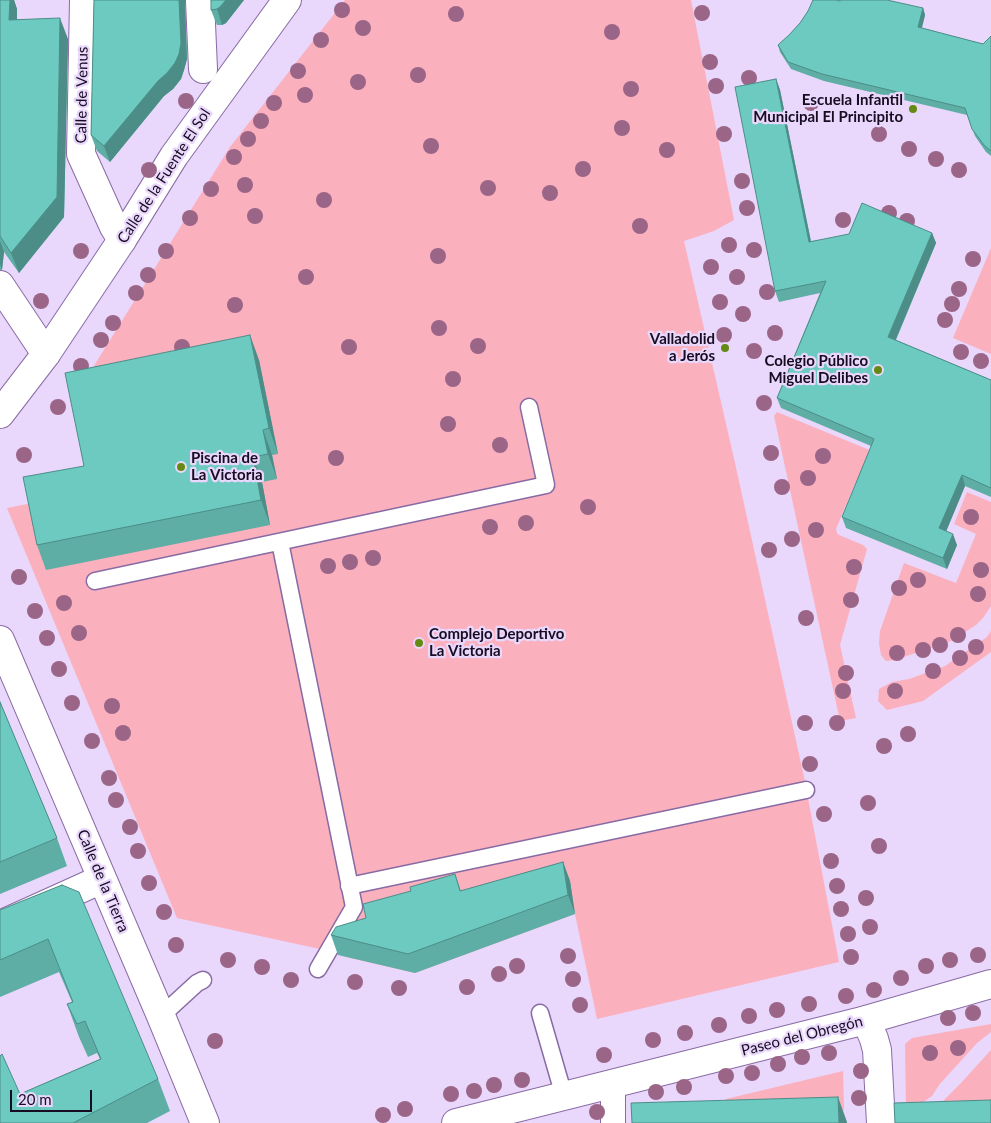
<!DOCTYPE html>
<html>
<head>
<meta charset="utf-8">
<style>
	body { margin:0 }
	#map { position:relative; width:991px; height:1123px; overflow:hidden; background:#e9d7fc; font-family:Lato,sans-serif }
	canvas { display:block }
	.scale { position:absolute; left:10px; top:1090px; width:82px; height:22px; box-sizing:border-box; border:2px solid #170c21; border-top:0; padding-left:6px; font-size:15px; line-height:18px; white-space:nowrap; color:#170c21; -webkit-text-stroke:4px #e9d7fc; paint-order:stroke }
</style>
</head>
<body>
<div id="map">
<canvas width="991" height="1123"></canvas>
<div class="scale">20 m</div>
</div>
<script>
const ctx = document.querySelector('canvas').getContext('2d');
ctx.lineJoin = 'round';
function paint(path, color) { ctx.fillStyle = color; ctx.fill(path, 'evenodd'); }
const shape = rows => new Path2D(rows.map(r => 'M' + r).join(''));
function strokePath(path, color, width, dash) { ctx.strokeStyle = color; ctx.lineWidth = width; ctx.lineCap = dash ? 'butt' : 'round'; ctx.setLineDash(dash || []); ctx.stroke(path); }
function write(font, color, halo, rows, align = 'center') {
  ctx.font = font + ' Lato,sans-serif'; ctx.lineWidth = 4.5; ctx.setLineDash([]); ctx.textBaseline = 'middle'; ctx.strokeStyle = halo; ctx.fillStyle = color; for (const [text, x, y, turn = 0] of rows) {
    ctx.save(); ctx.translate(x, y); ctx.rotate((+turn || 0) * Math.PI / 180); ctx.textAlign = isNaN(turn) ? turn : align; if (halo) ctx.strokeText(text, 0, 0); ctx.fillText(text, 0, 0); ctx.restore();
  }
}
const green = shape([
	[345,0,691,0,734,220,714,231,684,241,735,463,804,777,839,962,597,1019,575,914,415,973,346,957,329,951,177,918,7,508,93,491,74,398,230,147],
	[991,248,991,354,953,338],
	[777,412,906,465,894,493,857,479,836,529,837,533,839,535,863,545,867,549,840,645,856,718,840,721,774,416],
	[967,492,991,502,991,606,983,618,976,625,951,641,895,660,886,661,881,655,879,643,880,631,904,563,956,583,976,534,954,524],
	[991,631,991,652,923,701,887,710,878,701,879,689,892,682,909,679,945,666,987,637],
	[991,1024,991,1032,977,1043,939,1085,932,1096,916,1107,906,1107,905,1044,912,1038],
	[991,1050,991,1120,940,1104,960,1084],
	[843,1071,844,1110,725,1114,722,1106,726,1099]
]);
const service = shape([
	[280,542,354,907,318,969],
	[95,581,546,485,529,407],
	[349,886,806,790],
	[540,1013,564,1096],
	[161,1016,197,983,203,980]
]);
const pedestrian = shape([
	[613,1083,613,1123]
]);
const minor = shape([
	[84,0,81,154,114,227,122,240],
	[200,1,203,69],
	[0,285,46,354],
	[0,640,161,1016,205,1123],
	[0,925,102,879],
	[866,1020,874,1039,877,1050,881,1123]
]);
const tertiary = shape([
	[0,414,46,354,122,240,174,156,287,0],
	[456,1123,866,1020,991,984]
]);
const trees = [
	[342,10],
	[702,13],
	[456,14],
	[363,28],
	[612,32],
	[321,40],
	[710,62],
	[298,71],
	[418,75],
	[749,78],
	[358,82],
	[716,86],
	[631,89],
	[305,95],
	[186,101],
	[274,103],
	[811,103],
	[261,121],
	[622,128],
	[724,134],
	[879,134],
	[248,139],
	[431,146],
	[909,149],
	[667,150],
	[234,157],
	[936,159],
	[583,169],
	[149,170],
	[959,170],
	[742,181],
	[245,185],
	[488,188],
	[211,189],
	[550,193],
	[324,200],
	[747,208],
	[889,213],
	[255,216],
	[190,218],
	[843,220],
	[907,221],
	[640,226],
	[729,245],
	[754,250],
	[81,251],
	[166,251],
	[438,256],
	[973,259],
	[711,267],
	[148,275],
	[306,277],
	[737,277],
	[959,289],
	[767,292],
	[136,293],
	[41,301],
	[720,302],
	[952,304],
	[235,305],
	[743,314],
	[945,320],
	[113,323],
	[439,328],
	[775,333],
	[724,335],
	[101,340],
	[478,346],
	[182,347],
	[349,347],
	[754,351],
	[961,352],
	[981,361],
	[81,366],
	[453,379],
	[764,403],
	[58,407],
	[448,424],
	[500,445],
	[771,453],
	[24,455],
	[823,456],
	[336,458],
	[808,478],
	[782,487],
	[588,507],
	[971,517],
	[526,523],
	[490,527],
	[816,530],
	[792,539],
	[769,550],
	[373,558],
	[350,562],
	[328,566],
	[854,567],
	[981,570],
	[19,577],
	[918,580],
	[899,588],
	[978,594],
	[851,600],
	[64,603],
	[35,611],
	[806,618],
	[79,633],
	[958,635],
	[47,638],
	[940,645],
	[976,647],
	[923,650],
	[897,653],
	[960,658],
	[59,669],
	[933,671],
	[846,673],
	[843,691],
	[895,691],
	[72,703],
	[112,706],
	[805,723],
	[837,723],
	[123,733],
	[908,734],
	[92,741],
	[884,746],
	[810,764],
	[109,778],
	[116,800],
	[868,803],
	[824,814],
	[130,827],
	[879,846],
	[138,851],
	[831,861],
	[149,883],
	[837,886],
	[866,898],
	[841,909],
	[164,912],
	[870,927],
	[848,934],
	[176,945],
	[978,955],
	[568,956],
	[851,957],
	[228,960],
	[950,960],
	[517,966],
	[926,966],
	[262,967],
	[499,974],
	[901,978],
	[573,979],
	[291,980],
	[355,982],
	[467,987],
	[399,988],
	[874,990],
	[846,996],
	[809,1004],
	[580,1005],
	[777,1010],
	[973,1013],
	[749,1016],
	[948,1018],
	[719,1025],
	[685,1033],
	[653,1040],
	[215,1041],
	[958,1048],
	[829,1053],
	[930,1053],
	[604,1055],
	[802,1057],
	[778,1064],
	[861,1071],
	[752,1073],
	[726,1076],
	[522,1080],
	[494,1085],
	[684,1087],
	[474,1091],
	[656,1092],
	[451,1094],
	[859,1098],
	[405,1109],
	[597,1112],
	[383,1115]
];
const wall = shape([
	[0,0,14,0,17,9,17,20,68,39,64,217,19,273,4,252,2,270,0,270],
	[94,0,185,0,187,59,184,70,181,79,173,89,164,96,110,162,97,151,91,135],
	[211,0,244,0,226,23,222,25,217,25,211,10],
	[840,1,923,8,925,15,922,28,983,44,991,36,991,156,986,152,975,136,967,115,824,81,791,69,780,52,778,45,789,35,800,23,808,11],
	[776,79,780,90,811,241,932,233,936,243,896,340,991,380,991,497,965,486,946,531,957,545,947,569,846,528,842,517,871,446,781,408,777,398,820,293,779,302,775,291],
	[259,360,278,454,272,455,277,479,262,482,270,525,46,570,37,545,84,466],
	[0,702,57,838,67,866,0,894],
	[563,862,570,881,575,914,415,973,338,955,331,935,455,874,461,891],
	[62,885,158,1079,170,1111,147,1123,0,1123,20,1094,100,1059,97,1053,88,1057,79,1037,67,1004,72,1002,59,972,0,997,0,910]
]);
const shadedWall = shape([
	[10,0,14,0,17,9,17,41,9,20],
	[179,0,185,0,187,59,184,70,181,79,173,89,164,96,110,162,104,146],
	[226,0,244,0,226,23,222,25,217,9],
	[923,8,925,15,920,34,918,27],
	[60,18,68,39,64,217,19,273,11,253],
	[776,79,780,90,813,252,809,242],
	[932,233,936,243,892,348,888,337],
	[0,241,4,252,2,270,0,264],
	[250,335,259,360,278,454,269,428],
	[263,430,272,455,277,479,268,454],
	[253,457,262,482,270,525,261,500],
	[962,475,965,486,943,539,939,528],
	[953,534,957,545,947,569,943,558],
	[563,862,570,881,575,914,568,895],
	[838,1097,847,1122,847,1123,839,1123]
]);
const building = shape([
	[0,0,10,0,9,20,60,18,57,197,11,253,0,236,0,0],
	[94,0,179,0,181,43,179,54,175,63,167,73,158,81,104,146,91,135,94,0],
	[211,0,226,0,220,7,217,9,211,10,211,0],
	[813,0,836,0,840,1,840,0,887,0,923,8,918,27,983,44,991,36,991,151,984,145,972,129,965,108,822,74,788,62,778,45,789,35,800,23,808,11,813,0],
	[776,79,809,242,849,234,862,203,932,233,888,337,991,380,991,488,962,475,939,528,953,534,943,558,842,517,874,439,777,398,826,281,775,291,735,87,776,79],
	[250,335,269,428,263,430,268,454,253,457,261,500,37,545,23,477,84,466,65,373,250,335],
	[0,702,57,838,0,862,0,702],
	[563,862,568,895,408,954,331,935,336,927,366,918,363,904,411,891,410,887,455,874,460,891,563,862],
	[62,885,79,892,158,1079,73,1123,0,1123,0,1056,2,1054,20,1094,101,1059,85,1021,77,1024,67,1004,73,1002,48,939,0,960,0,910,62,885],
	[838,1097,839,1123,632,1123,631,1103,838,1097],
	[991,1100,991,1123,895,1123,894,1103,991,1100]
]);
const markers = [
	[913,109,5,"#648a13"],
	[725,348,5,"#648a13"],
	[878,370,5,"#648a13"],
	[181,467,5,"#648a13"],
	[419,643,5,"#648a13"]
];
const streetNames = [
	["Calle de Venus",82,95,-89],
	["Calle de la Fuente El Sol",164,176,-57],
	["Calle de la Tierra",103,881,67],
	["Paseo del Obregón",802,1036,-14]
];
const poiNames = [
	["Escuela Infantil",903,100],
	["Municipal El Principito",903,117],
	["Valladolid",715,339],
	["a Jerós",715,356],
	["Colegio Público",868,361],
	["Miguel Delibes",868,378],
	["Piscina de",191,458,"left"],
	["La Victoria",191,475,"left"],
	["Complejo Deportivo",429,634,"left"],
	["La Victoria",429,651,"left"]
];
paint(green, '#fbb0be');
strokePath(service, '#886ba4', 19);
strokePath(pedestrian, '#886ba4', 26);
strokePath(minor, '#886ba4', 30);
strokePath(tertiary, '#886ba4', 30);
strokePath(service, '#fff', 16);
strokePath(pedestrian, '#fff', 24);
strokePath(minor, '#fff', 28);
strokePath(tertiary, '#fff', 28);
ctx.fillStyle = '#9a6586';
for (const [x, y] of trees) { ctx.beginPath(); ctx.arc(x, y, 8, 0, 2 * Math.PI); ctx.fill(); }
paint(wall, '#5eaea6');
paint(shadedWall, '#4c8d87');
paint(building, '#6dcac1');
strokePath(building, '#4c8d87', 1);
for (const [x, y, r, color] of markers) { const dot = new Path2D(); dot.arc(x, y, r, 0, 2 * Math.PI); ctx.fillStyle = color; ctx.fill(dot); strokePath(dot, '#e9d7fc', 2); }
write('15px', '#170c21', '#e9d7fc', streetNames);
write('bold 15px', '#170c21', '#e9d7fc', poiNames, 'right');
</script>
</body>
</html>
